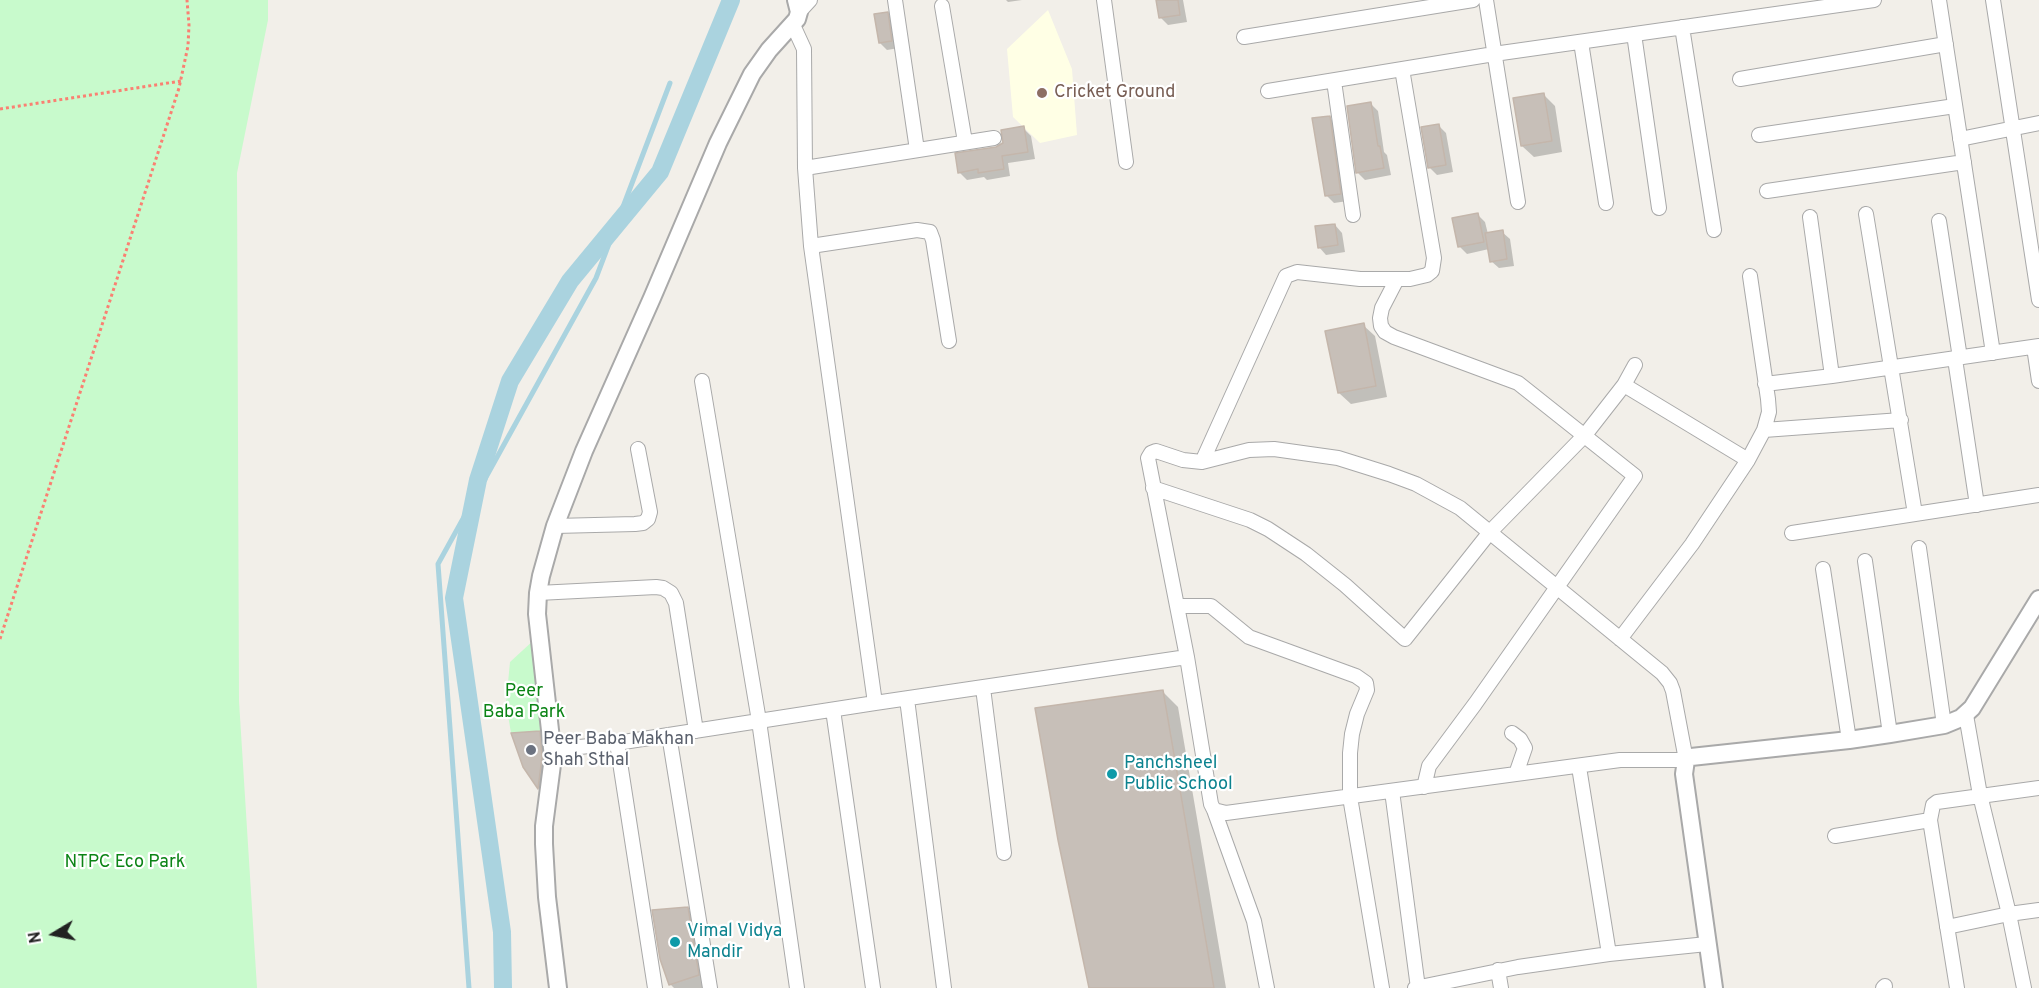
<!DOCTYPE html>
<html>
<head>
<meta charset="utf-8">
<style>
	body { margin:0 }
	#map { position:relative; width:2039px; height:988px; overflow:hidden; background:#f2efe9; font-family:Overpass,sans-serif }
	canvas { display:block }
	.north { position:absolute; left:24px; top:904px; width:60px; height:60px; -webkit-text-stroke:4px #fff; paint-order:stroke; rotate:260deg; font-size:16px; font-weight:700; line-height:24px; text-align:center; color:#222 }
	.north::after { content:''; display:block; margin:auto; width:21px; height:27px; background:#222; clip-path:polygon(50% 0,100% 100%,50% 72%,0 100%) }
</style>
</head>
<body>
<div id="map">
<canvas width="2039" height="988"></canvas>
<div class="north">N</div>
</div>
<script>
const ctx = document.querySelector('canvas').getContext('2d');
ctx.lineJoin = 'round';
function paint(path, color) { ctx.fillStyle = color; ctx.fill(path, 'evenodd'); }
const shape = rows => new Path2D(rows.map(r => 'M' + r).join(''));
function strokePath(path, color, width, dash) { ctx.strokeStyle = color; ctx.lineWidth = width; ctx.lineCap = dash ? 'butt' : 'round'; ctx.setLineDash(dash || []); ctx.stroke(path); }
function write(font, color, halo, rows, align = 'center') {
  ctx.font = font + ' Overpass,sans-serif'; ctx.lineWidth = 4.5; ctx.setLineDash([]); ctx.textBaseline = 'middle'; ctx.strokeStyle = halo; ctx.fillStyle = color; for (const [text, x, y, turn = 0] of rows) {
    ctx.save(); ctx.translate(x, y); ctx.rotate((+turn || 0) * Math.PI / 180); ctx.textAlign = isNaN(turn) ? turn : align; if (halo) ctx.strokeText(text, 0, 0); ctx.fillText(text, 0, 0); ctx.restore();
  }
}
const education = shape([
	[1048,10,1072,69,1077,135,1040,143,1013,117,1007,49]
]);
const park = shape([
	[0,0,268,0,268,20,237,173,239,701,257,988,0,988],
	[535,639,545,731,511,733,506,703,510,662]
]);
const shadow = shape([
	[1006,0,1022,0,1008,2],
	[1158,0,1183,0,1187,22,1168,25,1160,17],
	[887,13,895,21,899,48,887,50,880,43],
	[1543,94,1555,106,1562,152,1534,157,1522,146],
	[1371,104,1378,111,1384,152,1387,155,1391,175,1365,180,1358,173],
	[1329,117,1337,125,1348,201,1334,203,1326,195],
	[1439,126,1446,133,1453,172,1437,175,1429,167],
	[1023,128,1031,136,1035,159,1008,163,1010,176,987,180,984,177,967,180,959,172],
	[1478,215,1485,222,1488,234,1502,232,1510,239,1514,266,1499,268,1491,261,1489,249,1467,254,1459,246],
	[1335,225,1342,233,1345,252,1326,255,1319,247],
	[1363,325,1375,336,1387,397,1351,404,1339,393],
	[1162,691,1178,707,1226,988,1090,988],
	[539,733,551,744,549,799,539,788,524,766],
	[687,908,703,924,713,988,674,988,670,984]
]);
const stream = shape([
	[469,988,438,564,596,278,670,83]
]);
const canal = shape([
	[503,988,502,932,454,598,478,480,510,381,570,281,660,172,731,0]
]);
const building = shape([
	[1156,0,1178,0,1180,15,1159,18,1156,0],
	[888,12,892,41,879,43,874,14,888,12],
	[1544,93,1552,141,1521,146,1513,98,1544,93],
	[1371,102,1378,146,1380,146,1384,168,1356,173,1347,106,1371,102],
	[1330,116,1341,194,1325,196,1312,118,1330,116],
	[1439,124,1446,165,1428,168,1421,127,1439,124],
	[1024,126,1028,152,1002,156,1004,169,978,173,978,169,958,173,955,153,996,147,1003,143,1001,130,1024,126],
	[1478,213,1484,242,1458,247,1452,218,1478,213],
	[1335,224,1338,245,1318,248,1315,226,1335,224],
	[1503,230,1507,259,1490,262,1485,233,1503,230],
	[1364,323,1376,386,1338,393,1325,331,1364,323],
	[1163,690,1214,988,1089,988,1058,840,1035,708,1163,690],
	[540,731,542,757,538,789,523,767,511,733,540,731],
	[688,907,699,975,669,985,660,959,652,910,688,907]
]);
const path = shape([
	[0,109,181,81],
	[0,639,179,88,188,46,189,25,187,0]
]);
const minor = shape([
	[895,0,917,150],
	[1104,0,1126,162],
	[1486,0,1518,202],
	[1939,0,1993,353],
	[1993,0,2039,300],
	[942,6,965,142],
	[799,12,810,0],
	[793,25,804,49,805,168,811,246,875,703],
	[1682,27,1714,230],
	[1634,34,1659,208],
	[1244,37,1473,0],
	[1581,42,1606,203],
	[1740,79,1946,44],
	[1334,81,1353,215],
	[1268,91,1494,54,1874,0],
	[1759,135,1955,106],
	[1960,139,2039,123],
	[805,168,994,138],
	[1767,191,1964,162],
	[1866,214,1915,514],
	[1810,217,1832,376],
	[1939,221,1960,358],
	[811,246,917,230,930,232,933,240,949,341],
	[1397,279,1382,308,1380,318,1381,326,1385,332,1394,337,1518,383,1635,476,1475,704,1429,766,1424,787],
	[2034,347,2039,381],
	[1955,359,1977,505],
	[702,381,759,721,797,988],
	[1765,384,1832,376,2039,346],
	[1624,385,1748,460],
	[1764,430,1901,420],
	[1274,449,1338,458,1389,474,1416,484,1460,508,1662,673,1670,683,1673,691,1686,760,1620,760,1226,813,1214,810,1211,804,1187,657,1148,458,1151,453,1156,451,1183,460,1202,462,1249,450,1274,449],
	[1202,462,1286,276,1297,272,1360,279,1410,279,1427,275,1432,271,1434,258,1402,69],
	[1153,488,1250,520,1268,529,1306,554,1345,585,1405,639,1490,532,1585,435,1624,385,1635,365],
	[555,526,635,524,643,523,648,519,650,512,638,449],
	[1792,533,2039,495],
	[1919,548,1944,725],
	[1865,561,1890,734],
	[1823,569,1849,740],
	[538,593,656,587,663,588,671,593,676,603,696,731],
	[1177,606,1211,606,1249,637,1356,676,1366,683,1367,690,1357,714,1352,734,1350,753,1350,797,1382,988],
	[1620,639,1692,544,1748,460,1764,430,1769,412,1768,399,1750,276],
	[983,688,1004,853],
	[907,699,944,988],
	[833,710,873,988],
	[1966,715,1980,795,2009,914,2024,988],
	[1512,733,1520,739,1525,748,1516,774],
	[669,735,710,988],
	[617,743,655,988],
	[552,750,617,743,875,703,1187,657],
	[1579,767,1609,954],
	[1392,791,1418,988],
	[1214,810,1254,921,1267,988],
	[1835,836,1930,820],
	[1947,927,2009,914,2039,910],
	[1498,970,1501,988],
	[1415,988,1518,967,1609,954,1707,944],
	[1883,988,1885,986],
	[1957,988,1930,820,1933,805,1937,802,2039,788]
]);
const tertiary = shape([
	[558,988,547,897,544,844,544,826,553,757,537,614,538,593,541,576,555,526,584,451,652,298,718,143,752,74,769,50,797,19,799,12,796,0],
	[1714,988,1684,774,1686,760,1691,757,1849,740,1890,734,1944,725,1961,718,1972,708,2039,599]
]);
const markers = [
	[1042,93,6,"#8d6e63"],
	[531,750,6,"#6b7280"],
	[1112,774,6,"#0f9aa8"],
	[675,942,6,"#0f9aa8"]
];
const educationNames = [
	["Cricket Ground",1054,93]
];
const parkNames = [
	["Peer",524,692],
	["Baba Park",524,713],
	["NTPC Eco Park",125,863]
];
const worshipNames = [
	["Peer Baba Makhan",543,740],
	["Shah Sthal",543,761]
];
const cultureNames = [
	["Panchsheel",1124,764],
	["Public School",1124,785],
	["Vimal Vidya",687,932],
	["Mandir",687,953]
];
paint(education, '#ffffe5');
paint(park, '#c8facc');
paint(shadow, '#0003');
strokePath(stream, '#aad3df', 5);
strokePath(canal, '#aad3df', 18);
paint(building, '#c7bfb8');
strokePath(building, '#c4b6ab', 1.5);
strokePath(minor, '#a9a9a9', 16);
strokePath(tertiary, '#a9a9a9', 20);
strokePath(path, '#fa8072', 3, [3, 3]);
strokePath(minor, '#fff', 14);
strokePath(tertiary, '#fff', 16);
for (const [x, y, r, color] of markers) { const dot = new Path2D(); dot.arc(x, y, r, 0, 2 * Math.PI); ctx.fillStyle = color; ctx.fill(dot); strokePath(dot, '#fff', 2); }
write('18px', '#785e54', '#fff', educationNames, 'left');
write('18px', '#0c8416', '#fff', parkNames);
write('18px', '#5b616d', '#fff', worshipNames, 'left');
write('18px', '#0d838f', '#fff', cultureNames, 'left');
</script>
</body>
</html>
